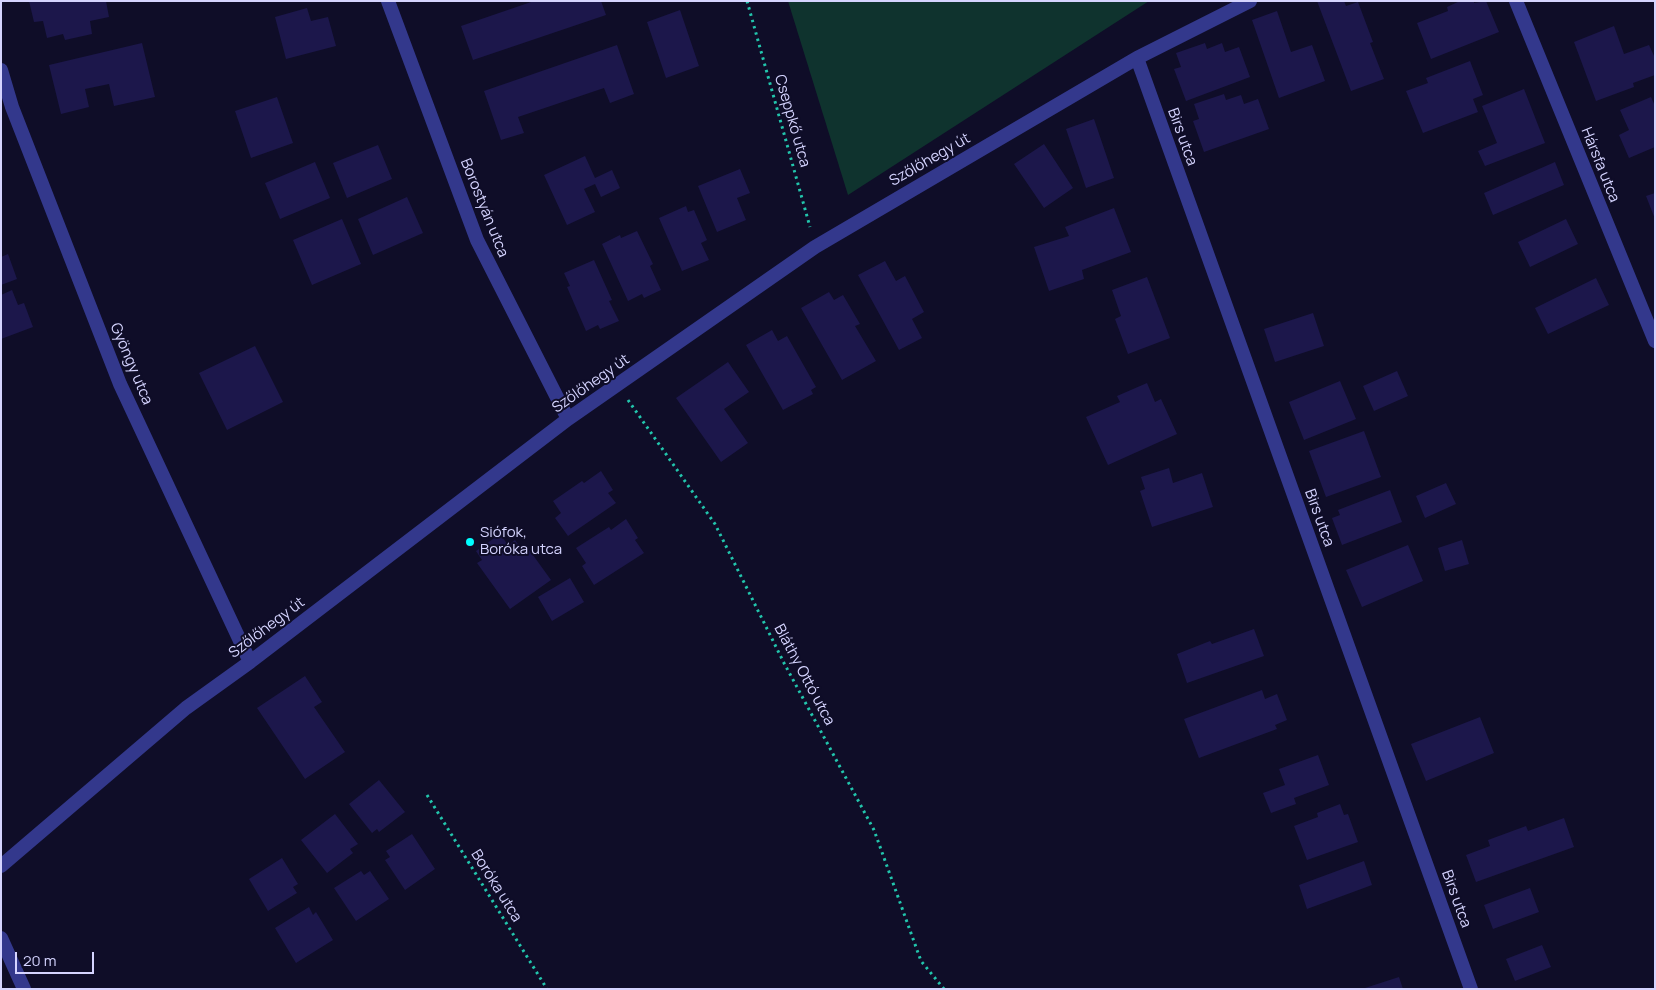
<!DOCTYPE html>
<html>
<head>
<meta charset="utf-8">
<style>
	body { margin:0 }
	#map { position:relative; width:1656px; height:990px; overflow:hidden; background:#0f0d28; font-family:Manrope,sans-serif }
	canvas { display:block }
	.frame { position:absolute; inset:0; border:2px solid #d5d4ff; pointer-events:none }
	.scale { position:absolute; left:15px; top:952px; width:79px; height:22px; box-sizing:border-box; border:2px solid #d5d4ff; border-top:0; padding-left:6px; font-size:15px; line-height:18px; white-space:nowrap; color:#d5d4ff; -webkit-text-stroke:4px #0f0d28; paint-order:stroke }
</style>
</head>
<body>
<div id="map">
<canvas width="1656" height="990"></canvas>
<div class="frame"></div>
<div class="scale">20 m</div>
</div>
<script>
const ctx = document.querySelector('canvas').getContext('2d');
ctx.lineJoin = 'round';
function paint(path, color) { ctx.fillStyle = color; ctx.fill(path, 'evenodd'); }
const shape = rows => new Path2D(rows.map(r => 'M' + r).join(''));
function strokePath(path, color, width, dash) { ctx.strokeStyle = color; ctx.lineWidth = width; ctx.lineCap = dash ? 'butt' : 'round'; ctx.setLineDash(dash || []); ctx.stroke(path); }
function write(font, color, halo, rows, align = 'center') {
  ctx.font = font + ' Manrope,sans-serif'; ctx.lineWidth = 4; ctx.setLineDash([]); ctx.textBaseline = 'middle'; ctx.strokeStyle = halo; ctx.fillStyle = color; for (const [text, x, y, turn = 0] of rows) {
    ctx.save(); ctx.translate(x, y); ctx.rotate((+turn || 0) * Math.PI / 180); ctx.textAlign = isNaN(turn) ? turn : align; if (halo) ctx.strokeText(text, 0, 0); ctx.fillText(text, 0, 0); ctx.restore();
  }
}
const green = shape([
	[788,1,1149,1,848,195]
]);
const building = shape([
	[29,1,106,1,109,17,90,21,92,34,65,40,63,34,47,38,43,21,34,22],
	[534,1,601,1,606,15,473,60,461,26],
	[1317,1,1344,1,1346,6,1358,2,1373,42,1370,43,1384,79,1351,91],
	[1460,1,1474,1,1474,3,1486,1,1499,32,1431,59,1417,23,1448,11,1447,7],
	[307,8,311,21,328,17,336,46,286,59,275,17],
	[680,10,699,66,666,78,647,22],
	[1277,11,1291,52,1312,45,1325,81,1279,98,1252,20],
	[1614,26,1624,54,1649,45,1655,58,1655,75,1633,83,1634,87,1596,101,1574,42],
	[142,43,155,97,114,106,109,84,85,89,89,107,61,114,49,65],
	[1205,43,1207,49,1222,43,1225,52,1239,47,1250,77,1186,101,1174,69,1181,67,1176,53],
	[617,45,634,94,610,103,604,88,518,117,524,133,501,140,484,91],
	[1470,61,1483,95,1473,99,1478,112,1423,133,1406,91,1428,83,1426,78],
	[1524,89,1545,143,1485,166,1478,151,1497,143,1482,106],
	[1224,94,1226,100,1241,95,1244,104,1258,99,1269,129,1204,152,1193,121,1199,119,1194,104],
	[277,97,293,143,251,158,235,111],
	[1651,97,1655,106,1655,147,1629,158,1619,135,1629,130,1620,110],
	[1094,119,1114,178,1086,188,1066,129],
	[1044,144,1073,188,1044,208,1014,164],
	[378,145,392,179,347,198,333,163],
	[585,156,595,178,612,170,620,188,601,197,595,184,584,189,595,212,567,225,544,175],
	[315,162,330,198,280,219,265,183],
	[1555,162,1564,185,1493,215,1484,193],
	[740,169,750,193,737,198,746,220,717,232,698,186],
	[1655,193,1655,219,1646,196],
	[407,197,423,233,373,255,358,219],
	[686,206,688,212,694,210,707,240,701,243,709,260,682,271,659,218],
	[1114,208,1131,252,1082,270,1084,279,1049,291,1034,247,1069,236,1065,227],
	[342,219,361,264,312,285,293,240],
	[1566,219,1578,244,1530,267,1518,242],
	[637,231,653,264,650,266,661,290,644,298,642,294,628,301,602,244,620,235,621,238],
	[8,254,17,279,1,285,1,257],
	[594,260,612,300,609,301,619,321,600,329,598,325,586,331,567,287,570,286,564,273],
	[885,261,896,281,905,276,924,312,912,319,922,338,899,350,858,275],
	[1147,277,1170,338,1128,354,1115,319,1121,316,1112,290],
	[1596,278,1609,305,1548,334,1535,308],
	[12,290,18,305,24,303,33,327,1,339,1,295],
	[829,292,834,300,843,295,860,324,855,326,876,361,842,380,801,308],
	[1313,313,1324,346,1275,362,1264,329],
	[772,330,778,341,787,336,816,387,811,390,813,394,783,410,746,345],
	[255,346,283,402,227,430,199,373],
	[728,362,749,392,724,409,748,443,721,462,676,398],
	[1397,371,1408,396,1374,411,1363,386],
	[1340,381,1356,419,1304,440,1289,402],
	[1147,383,1155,402,1161,399,1177,434,1108,465,1086,417,1120,402,1117,396],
	[1364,431,1381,477,1326,497,1309,451],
	[1169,468,1173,483,1202,473,1213,507,1152,527,1140,491,1145,489,1141,477],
	[601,471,613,490,608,493,616,503,568,536,555,518,561,513,553,501,582,481,584,483],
	[1446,483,1456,504,1425,518,1416,496],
	[1390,490,1402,522,1342,545,1332,518,1340,515,1338,510],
	[626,519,638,538,635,540,644,553,594,585,582,566,586,563,576,548,609,527,611,530],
	[500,534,508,545,515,540,520,547,525,544,551,580,510,609,477,563,482,560,476,551],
	[1462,540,1469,564,1445,571,1438,548],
	[1408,545,1423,581,1362,607,1346,570],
	[570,578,584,602,552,621,538,597],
	[1254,629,1264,656,1187,683,1177,654,1210,641,1212,644],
	[305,676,322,702,314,707,345,752,305,779,257,708],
	[1262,690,1265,699,1277,694,1287,720,1275,725,1277,729,1199,758,1184,719],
	[1480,717,1494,753,1426,781,1411,744],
	[1318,755,1329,785,1294,798,1296,804,1271,813,1263,793,1285,785,1279,769],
	[379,780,405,812,379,832,377,829,372,833,349,804],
	[1340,804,1344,815,1348,814,1358,842,1307,860,1294,826,1318,817,1317,813],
	[335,814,358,844,350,849,353,853,327,873,301,840],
	[1564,818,1574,847,1476,882,1466,855,1490,846,1488,840,1526,826,1528,831],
	[412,834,435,869,405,890,385,860,390,857,386,851],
	[282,858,298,884,293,887,297,893,268,911,249,879],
	[1364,861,1372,885,1307,909,1299,885],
	[361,871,364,875,370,871,389,899,356,921,334,888],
	[1530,888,1539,912,1493,929,1484,905],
	[309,907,313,915,316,912,333,940,296,963,275,928],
	[1542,945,1551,967,1515,981,1506,959],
	[1399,977,1403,989,1365,989,1365,988]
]);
const path = shape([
	[747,1,810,227],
	[628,400,715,524,784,663,874,830,921,961,944,989],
	[427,795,547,989]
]);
const minor = shape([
	[388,1,477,240,568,419],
	[1516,1,1655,341],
	[1137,58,1471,989],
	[1,70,12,107,120,384,250,662],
	[1,866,186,708,250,662,568,419,815,247,1137,58,1250,1],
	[1,938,24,989]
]);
const markers = [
	[470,542,5,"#00fdff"]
];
const streetNames = [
	["Cseppkő utca",792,121,74],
	["Birs utca",1182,137,70],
	["Szőlőhegy út",930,160,-30],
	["Hársfa utca",1600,165,68],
	["Borostyán utca",484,208,68],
	["Gyöngy utca",131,364,67],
	["Szőlőhegy út",591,384,-35],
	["Birs utca",1319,518,70],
	["Szőlőhegy út",267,628,-37],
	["Bláthy Ottó utca",804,675,62],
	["Boróka utca",496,886,58],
	["Birs utca",1456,899,70]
];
const poiNames = [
	["Siófok,",480,533],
	["Boróka utca",480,550]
];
paint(green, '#0f332e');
paint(building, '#1c174b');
strokePath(path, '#22c5ac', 3, [2.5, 4]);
strokePath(minor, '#33388c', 14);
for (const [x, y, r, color] of markers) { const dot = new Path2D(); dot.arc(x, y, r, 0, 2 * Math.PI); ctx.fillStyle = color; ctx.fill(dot); strokePath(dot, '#0f0d28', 2); }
write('15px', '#d5d4ff', '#0f0d28', streetNames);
write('15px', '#d5d4ff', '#0f0d28', poiNames, 'left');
</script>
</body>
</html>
